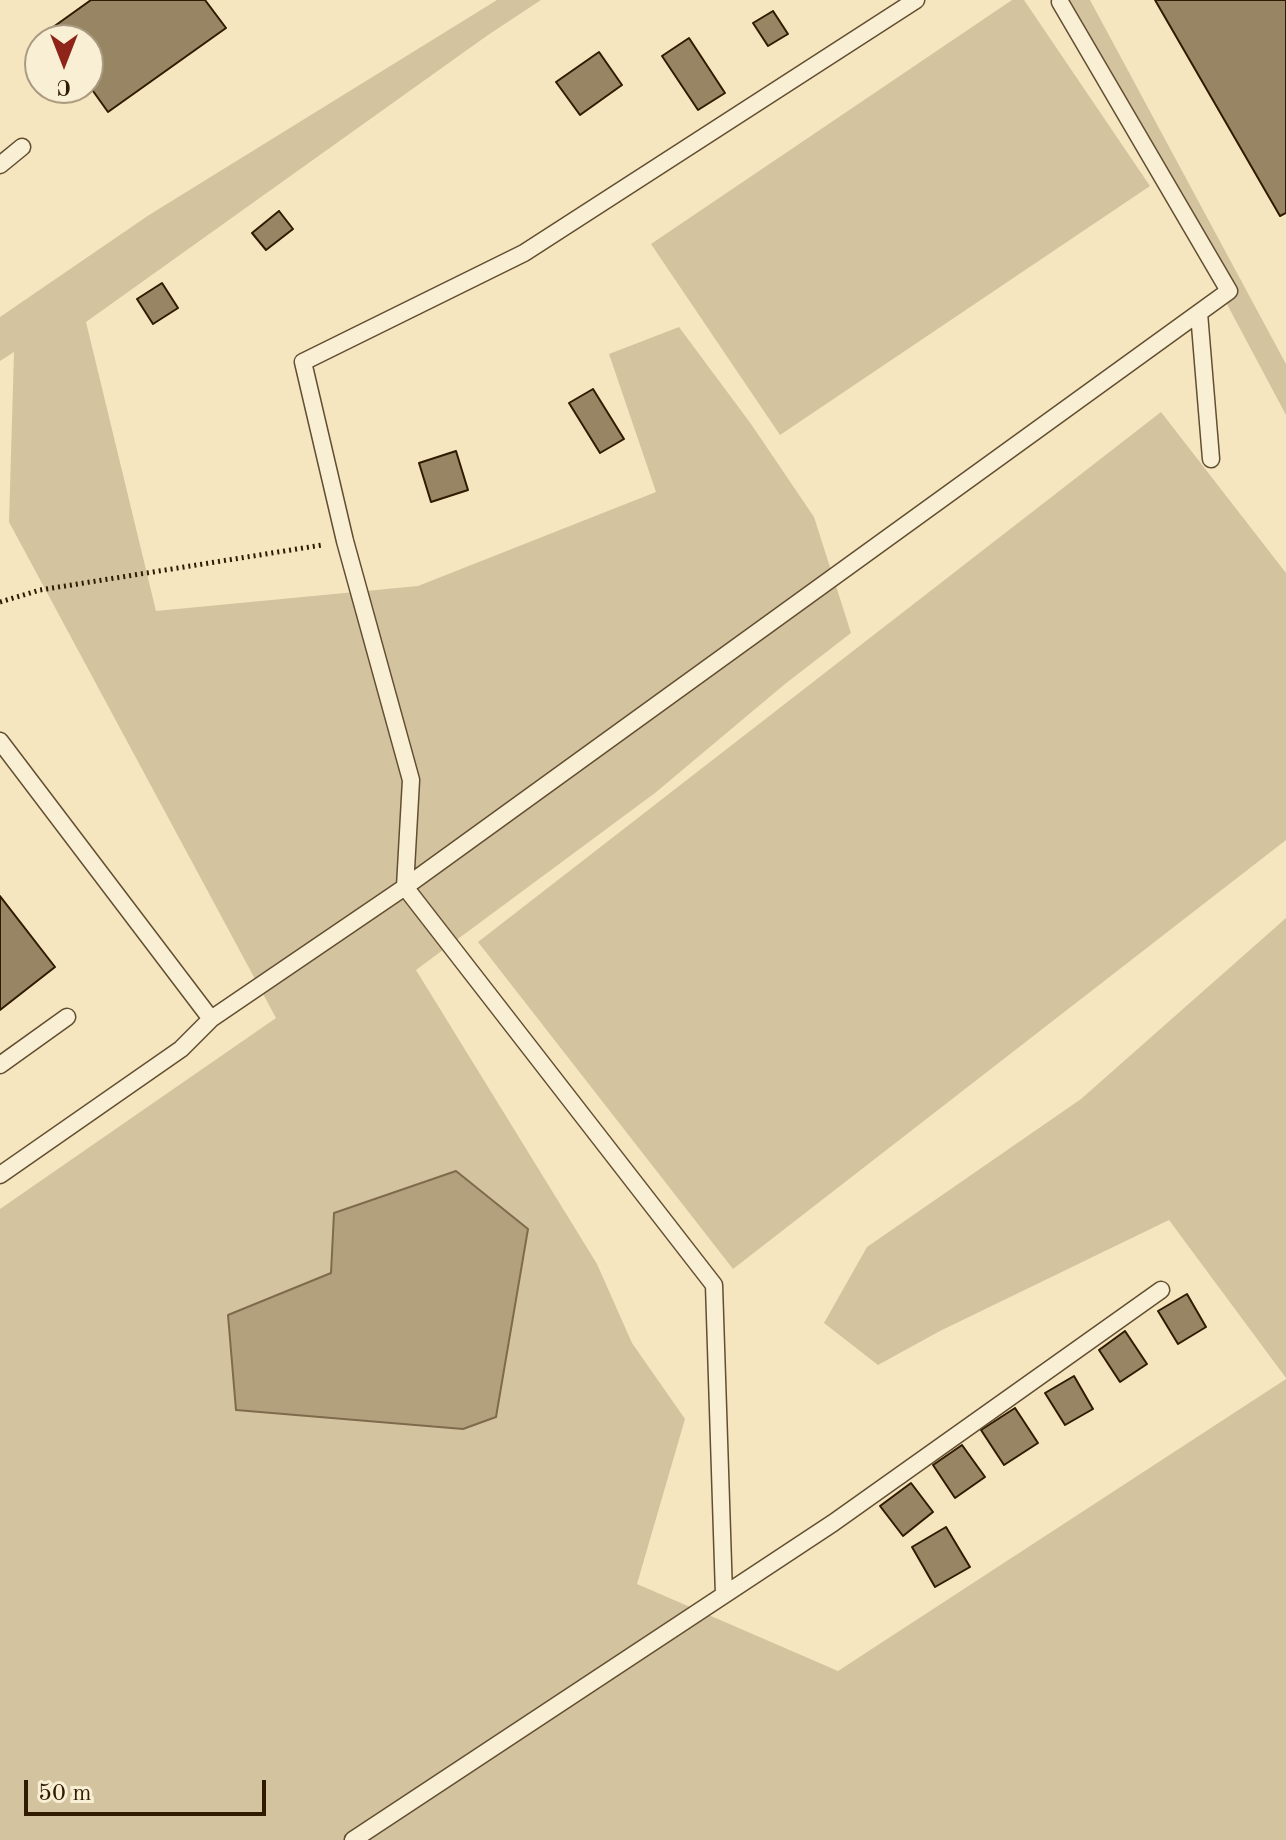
<!DOCTYPE html>
<html>
<head>
<meta charset="utf-8">
<style>
	body { margin:0 }
	#map { position:relative; width:1286px; height:1840px; overflow:hidden; background:#f6e6bf; font-family:"Old Standard TT",serif }
	canvas { display:block }
	.north { position:absolute; left:24px; top:24px; width:80px; height:80px; box-sizing:border-box; background:#f9efd5; border:2px solid #a99a80; border-radius:50%; rotate:180deg; font-size:22px; font-weight:700; line-height:32px; text-align:center; color:#301b01 }
	.north::after { content:''; display:block; margin:auto; width:28px; height:36px; background:#8f2418; clip-path:polygon(50% 0,100% 100%,50% 72%,0 100%) }
	.scale { position:absolute; left:24px; top:1780px; width:242px; height:36px; box-sizing:border-box; border:4px solid #301b01; border-top:0; padding-left:10px; font-size:24px; line-height:28px; white-space:nowrap; color:#301b01; -webkit-text-stroke:6px #f9efd5; paint-order:stroke }
</style>
</head>
<body>
<div id="map">
<canvas width="1286" height="1840"></canvas>
<div class="north">С</div>
<div class="scale">50 m</div>
</div>
<script>
const ctx = document.querySelector('canvas').getContext('2d');
ctx.lineJoin = 'round';
function paint(path, color) { ctx.fillStyle = color; ctx.fill(path, 'evenodd'); }
const shape = rows => new Path2D(rows.map(r => 'M' + r).join(''));
function strokePath(path, color, width, dash) { ctx.strokeStyle = color; ctx.lineWidth = width; ctx.lineCap = dash ? 'butt' : 'round'; ctx.setLineDash(dash || []); ctx.stroke(path); }
const green = shape([
	[497,0,541,0,488,35,86,322,156,611,418,586,656,492,609,354,679,327,751,424,814,517,851,633,785,684,655,793,416,970,597,1264,632,1343,685,1419,637,1584,838,1671,1286,1379,1286,1840,0,1840,0,1209,276,1018,9,522,14,352,0,361,0,317,149,215],
	[331,1273,236,1410,229,1315],
	[1012,0,1024,0,1150,186,780,435,651,244],
	[1065,0,1090,0,1286,364,1286,415],
	[1161,412,1286,573,1286,840,733,1269,478,942],
	[1286,918,1286,1378,1169,1220,940,1331,878,1365,824,1323,867,1247,1081,1099]
]);
const water = shape([
	[456,1171,528,1229,496,1417,463,1429,236,1410,228,1315,331,1273,334,1213,456,1171]
]);
const building = shape([
	[91,0,205,0,226,28,108,112,88,84,88,40,57,40,49,30,91,0],
	[1155,0,1286,0,1286,213,1280,216,1155,0],
	[773,11,788,34,768,46,753,23,773,11],
	[689,38,725,93,698,110,662,56,689,38],
	[599,52,622,85,580,115,556,82,599,52],
	[279,211,293,229,266,250,252,233,279,211],
	[162,283,178,308,153,324,137,299,162,283],
	[593,389,624,439,600,453,569,403,593,389],
	[456,451,468,490,431,502,419,463,456,451],
	[0,896,55,967,0,1010,0,896],
	[1187,1294,1206,1327,1178,1344,1158,1311,1187,1294],
	[1125,1331,1147,1364,1120,1382,1099,1350,1125,1331],
	[1074,1376,1093,1409,1065,1425,1045,1393,1074,1376],
	[1015,1408,1038,1443,1004,1465,981,1430,1015,1408],
	[962,1445,985,1477,955,1498,933,1465,962,1445],
	[911,1483,933,1512,903,1536,880,1506,911,1483],
	[946,1527,970,1567,935,1587,912,1547,946,1527]
]);
const path = shape([
	[0,602,40,590,322,545]
]);
const lane = shape([
	[0,165,22,147],
	[1199,313,1211,459],
	[0,741,211,1019],
	[0,1065,67,1017],
	[0,1175,181,1049,211,1019,405,887,1229,291,1060,2],
	[724,1595,833,1523,1161,1290],
	[353,1840,724,1595,714,1285,405,887,411,780,345,541,303,362,524,253,916,0]
]);
paint(green, '#d4c39f');
paint(water, '#b3a17e');
strokePath(water, '#7f6b4c', 2);
paint(building, '#978564');
strokePath(building, '#301b01', 2);
strokePath(lane, '#624e30', 19);
strokePath(path, '#301b01', 5, [2, 4]);
strokePath(lane, '#f9efd5', 16);
</script>
</body>
</html>
